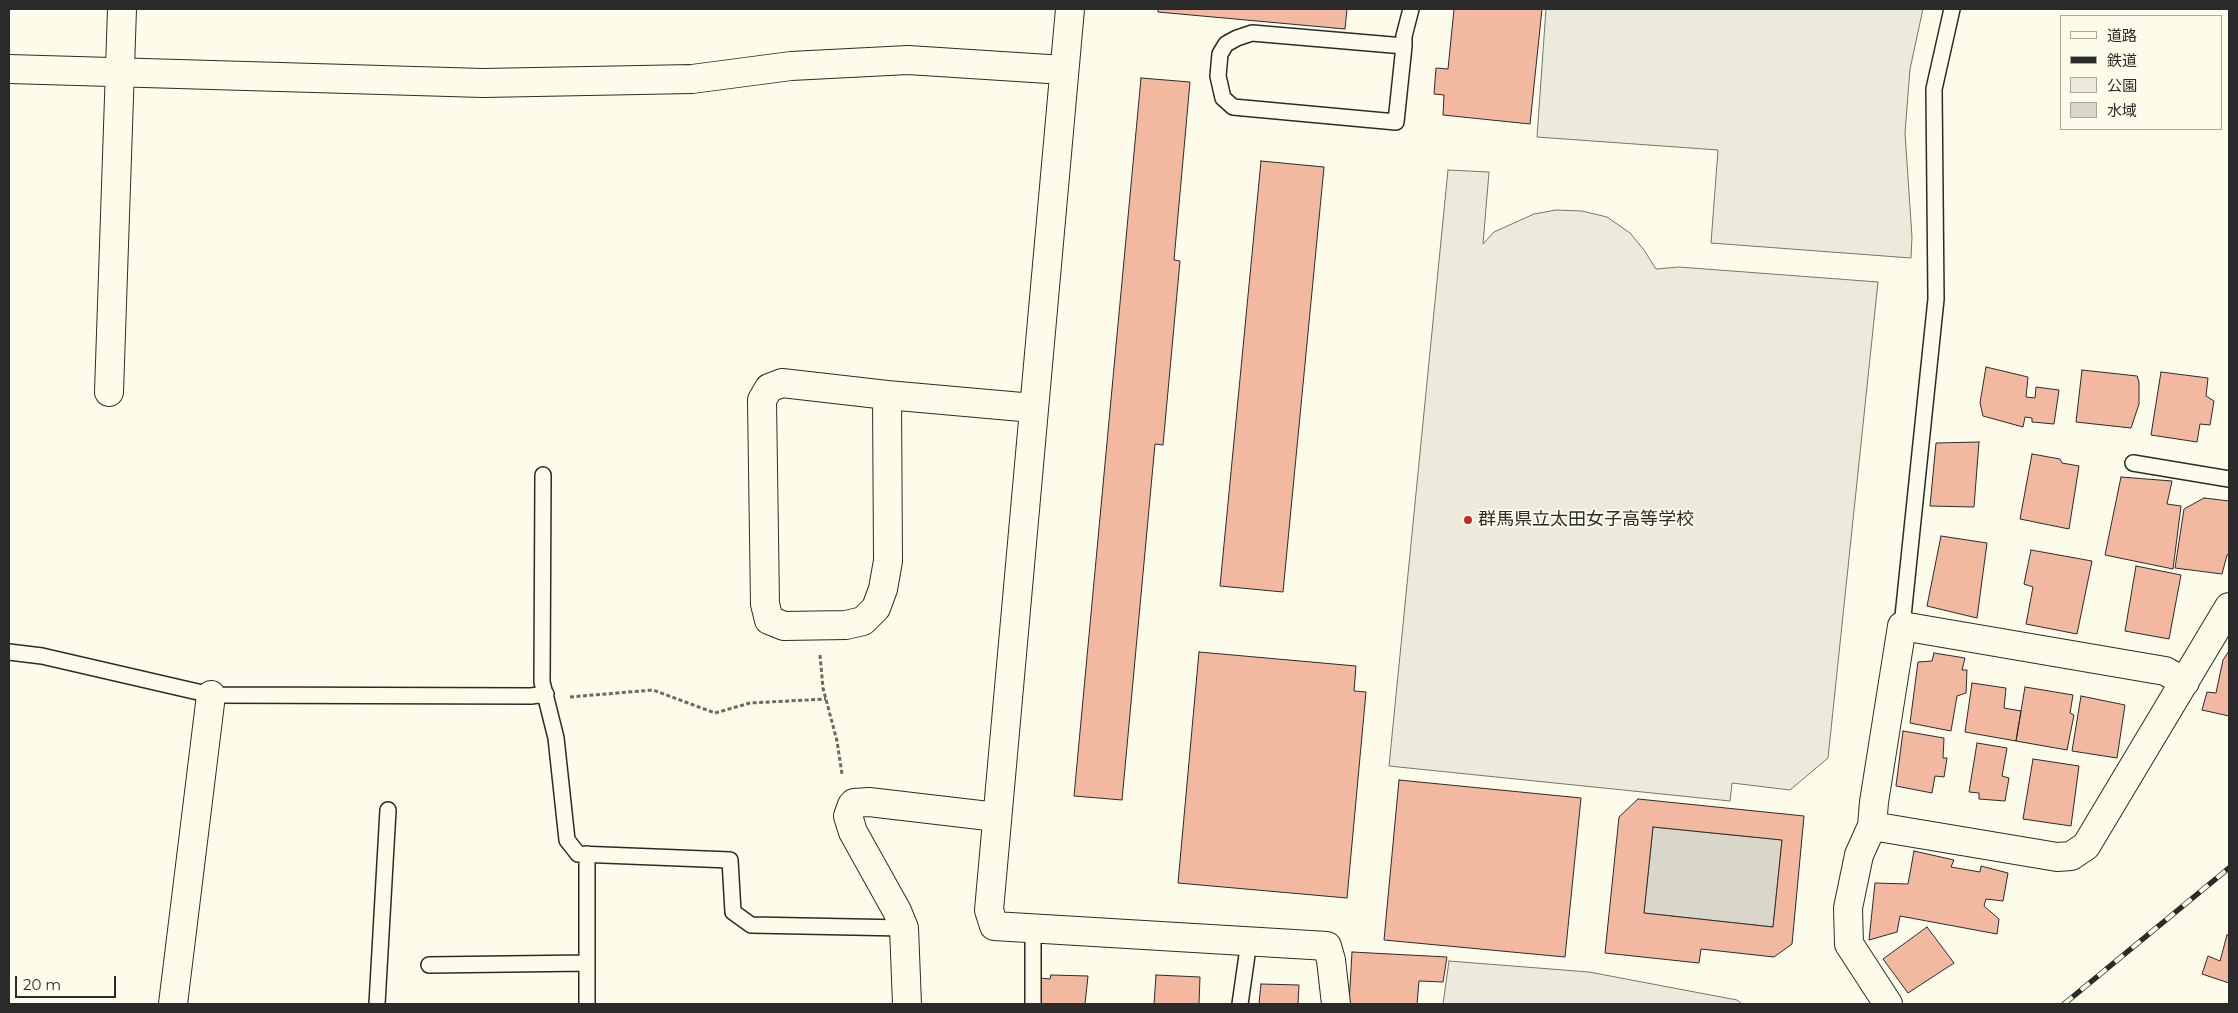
<!DOCTYPE html>
<html>
<head>
<meta charset="utf-8">
<style>
	body { margin:0 }
	#map { position:relative; width:2238px; height:1013px; overflow:hidden; background:#fdfbea; font-family:Montserrat,"Noto Sans JP",sans-serif }
	canvas { display:block }
	.frame { position:absolute; inset:0; border:10px solid #2b2b2b; pointer-events:none }
	.legend { position:absolute; left:2060px; top:15px; width:162px; height:115px; box-sizing:border-box; background:#fdfbea; border:1px solid #a9a89e; margin:0; padding:6px 9px; list-style:none; font-size:15px; color:#2b2b2b }
	.legend li { display:flex; align-items:center; gap:10px; height:25px }
	.legend b { width:25px; border:1px solid #a9a89e }
	.scale { position:absolute; left:15px; top:976px; width:101px; height:22px; box-sizing:border-box; border:2px solid #2b2b2b; border-top:0; padding-left:6px; font-size:15px; line-height:18px; white-space:nowrap; color:#2b2b2b; -webkit-text-stroke:4px #fdfbea; paint-order:stroke }
</style>
</head>
<body>
<div id="map">
<canvas width="2238" height="1013"></canvas>
<div class="frame"></div>
<ul class="legend">
<li><b style="height:6px;background:#fdfbea"></b>道路</li>
<li><b style="height:6px;background:#2b2b2b"></b>鉄道</li>
<li><b style="height:14px;background:#ecebdb"></b>公園</li>
<li><b style="height:14px;background:#d8d7c9"></b>水域</li>
</ul>
<div class="scale">20 m</div>
</div>
<script>
const ctx = document.querySelector('canvas').getContext('2d');
ctx.lineJoin = 'round';
function paint(path, color) { ctx.fillStyle = color; ctx.fill(path, 'evenodd'); }
const shape = rows => new Path2D(rows.map(r => 'M' + r).join(''));
function strokePath(path, color, width, dash) { ctx.strokeStyle = color; ctx.lineWidth = width; ctx.lineCap = dash ? 'butt' : 'round'; ctx.setLineDash(dash || []); ctx.stroke(path); }
function write(font, color, halo, rows, align = 'center') {
  ctx.font = font + ' Montserrat,"Noto Sans JP",sans-serif'; ctx.lineWidth = 4; ctx.setLineDash([]); ctx.textBaseline = 'middle'; ctx.strokeStyle = halo; ctx.fillStyle = color; for (const [text, x, y, turn = 0] of rows) {
    ctx.save(); ctx.translate(x, y); ctx.rotate((+turn || 0) * Math.PI / 180); ctx.textAlign = isNaN(turn) ? turn : align; if (halo) ctx.strokeText(text, 0, 0); ctx.fillText(text, 0, 0); ctx.restore();
  }
}
const green = shape([
	[1546,9,1923,9,1910,69,1905,133,1912,237,1911,258,1711,243,1718,150,1537,137,1546,9],
	[1448,170,1489,172,1483,244,1494,232,1534,214,1556,210,1582,211,1607,217,1630,233,1644,250,1656,269,1679,267,1878,282,1828,758,1790,790,1732,783,1730,801,1389,766,1448,170],
	[1449,961,1589,972,1737,1000,1742,1004,1443,1004,1449,961]
]);
const water = shape([
	[1653,827,1782,840,1773,927,1644,913,1653,827]
]);
const building = shape([
	[1158,9,1347,9,1345,29,1158,12,1158,9],
	[1454,9,1542,9,1530,124,1443,115,1444,95,1434,94,1436,68,1448,69,1454,9],
	[1141,78,1190,82,1174,260,1180,261,1163,445,1155,444,1122,800,1074,796,1141,78],
	[1261,161,1324,167,1283,592,1220,586,1261,161],
	[1986,367,2028,377,2026,397,2035,398,2036,387,2059,390,2054,424,2032,422,2032,418,2025,417,2023,427,1983,416,1980,403,1986,367],
	[2082,370,2137,376,2139,382,2139,404,2131,428,2076,422,2082,370],
	[2161,372,2208,378,2206,396,2214,401,2210,425,2200,424,2197,442,2151,435,2161,372],
	[1979,442,1974,507,1930,506,1936,443,1979,442],
	[2032,454,2060,459,2062,463,2079,466,2069,529,2020,519,2032,454],
	[2121,477,2172,481,2167,504,2181,506,2173,569,2105,555,2121,477],
	[2204,498,2229,501,2229,554,2227,555,2222,574,2175,568,2184,509,2204,498],
	[1941,536,1987,543,1977,618,1927,606,1941,536],
	[2031,550,2092,561,2077,634,2026,624,2033,587,2024,584,2031,550],
	[2136,566,2181,575,2169,639,2125,631,2136,566],
	[2229,651,2229,716,2202,710,2207,692,2216,693,2223,660,2229,651],
	[1199,652,1356,666,1354,691,1366,692,1347,898,1178,883,1199,652],
	[1934,653,1965,658,1962,670,1967,670,1966,693,1957,696,1951,731,1910,723,1918,662,1932,661,1934,653],
	[1972,683,2006,688,2004,708,2021,711,2016,741,1965,732,1972,683],
	[2025,687,2073,695,2070,713,2074,715,2067,750,2016,741,2025,687],
	[2081,696,2125,705,2117,758,2072,751,2081,696],
	[1903,731,1944,738,1943,758,1947,758,1944,777,1935,776,1932,793,1896,786,1903,731],
	[1977,743,2007,748,2002,776,2009,778,2005,801,1979,799,1979,793,1969,792,1977,743],
	[2033,759,2079,766,2071,826,2023,819,2033,759],
	[1399,780,1581,798,1565,957,1384,940,1399,780],
	[1638,799,1804,816,1792,944,1774,957,1701,949,1699,963,1605,953,1619,817,1638,799],
	[1653,827,1782,840,1773,927,1644,913,1653,827],
	[1914,851,1954,860,1951,867,1980,872,1981,866,2008,873,2003,901,1986,899,1984,906,1999,919,1997,934,1900,916,1897,932,1869,940,1875,883,1908,884,1914,851],
	[1927,927,1954,963,1908,993,1883,959,1927,927],
	[2227,935,2229,935,2229,983,2202,974,2208,956,2220,961,2227,935],
	[1352,952,1447,957,1443,982,1419,981,1417,1004,1349,1004,1352,952],
	[1051,975,1088,976,1085,1004,1038,1004,1039,978,1050,979,1051,975],
	[1156,975,1200,977,1199,1004,1154,1004,1156,975],
	[1261,984,1299,985,1298,1004,1259,1004,1261,984]
]);
const path = shape([
	[820,655,823,688,837,741,842,774],
	[570,697,653,690,715,713,750,703,826,699]
]);
const service = shape([
	[1404,46,1252,33,1237,38,1226,44,1220,54,1218,76,1223,98,1233,107,1396,122,1404,46,1404,36,1411,9],
	[2133,463,2229,479],
	[543,475,542,682,556,738,567,840,578,854,730,860,733,912,751,925,904,928],
	[1902,626,1936,299,1934,89,1952,9],
	[9,652,42,656,211,695,531,696,546,694],
	[587,854,587,1004],
	[1033,929,1033,1004],
	[429,965,587,963],
	[377,1004,388,810],
	[1240,1004,1249,941]
]);
const minor = shape([
	[1070,9,989,910,994,926,1327,946,1331,960,1336,1004],
	[9,69,483,83,692,79,791,66,908,60,1064,70],
	[109,392,122,9],
	[887,395,888,561,883,589,876,608,863,621,846,625,784,626,769,620,765,604,762,400,769,388,782,383,887,395,1033,408],
	[1872,826,1874,802,1902,626,2165,671,2185,682],
	[173,1004,211,695],
	[907,1004,904,928,897,911,853,832,848,816,852,805,854,803,869,802,997,817],
	[1888,1004,1849,944,1848,908,1859,855,1872,826,2057,857,2071,856,2086,846,2229,607]
]);
const rail = shape([
	[2064,1004,2229,868]
]);
const markers = [
	[1468,520,5,"#c62828"]
];
const poiNames = [
	["群馬県立太田女子高等学校",1478,520]
];
paint(green, '#ecebdb');
strokePath(green, '#74746e', 1);
paint(water, '#d8d7c9');
strokePath(water, '#74746e', 1);
paint(building, '#f2b8a0');
strokePath(building, '#2b2b2b', 1);
strokePath(service, '#2b2b2b', 18);
strokePath(minor, '#2b2b2b', 30);
strokePath(path, '#6a6964', 3, [4, 2.5]);
strokePath(service, '#fdfbea', 15);
strokePath(minor, '#fdfbea', 28);
strokePath(rail, '#2b2b2b', 5.5);
strokePath(rail, '#fdfbea', 4, [11]);
for (const [x, y, r, color] of markers) { const dot = new Path2D(); dot.arc(x, y, r, 0, 2 * Math.PI); ctx.fillStyle = color; ctx.fill(dot); strokePath(dot, '#fdfbea', 2); }
write('18px', '#2b2b2b', '#fdfbea', poiNames, 'left');
</script>
</body>
</html>
